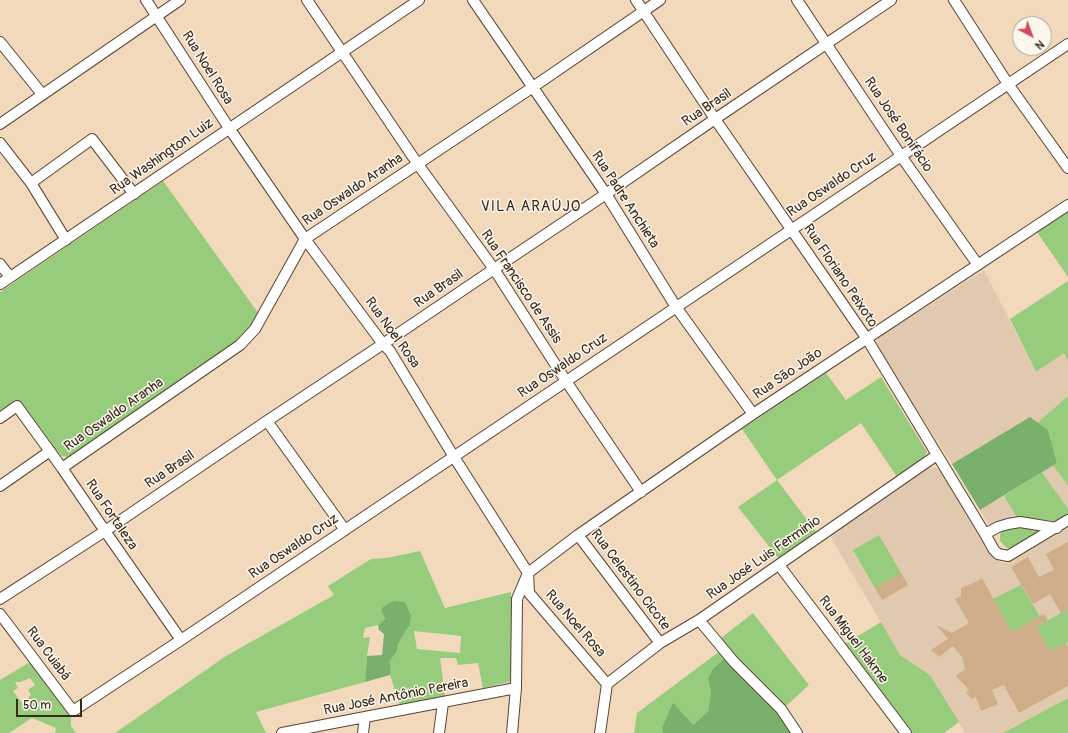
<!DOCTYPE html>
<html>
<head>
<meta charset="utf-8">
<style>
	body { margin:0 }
	#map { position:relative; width:1068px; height:733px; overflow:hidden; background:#f3d9bc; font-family:Pangolin,sans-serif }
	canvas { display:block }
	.north { position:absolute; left:1012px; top:16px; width:40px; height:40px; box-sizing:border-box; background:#fbf7ec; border:1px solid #aea59a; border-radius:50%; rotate:139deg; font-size:11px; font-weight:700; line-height:16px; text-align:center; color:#3b2a1e }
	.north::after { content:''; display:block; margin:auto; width:14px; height:18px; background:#d1495b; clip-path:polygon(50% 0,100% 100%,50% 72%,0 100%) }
	.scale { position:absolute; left:16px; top:699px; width:66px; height:18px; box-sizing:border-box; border:2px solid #3b2a1e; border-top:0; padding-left:5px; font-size:12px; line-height:14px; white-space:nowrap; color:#3b2a1e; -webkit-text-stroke:3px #fbf7ec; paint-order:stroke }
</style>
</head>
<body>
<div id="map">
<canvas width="1068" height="733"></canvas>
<div class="north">N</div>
<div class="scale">50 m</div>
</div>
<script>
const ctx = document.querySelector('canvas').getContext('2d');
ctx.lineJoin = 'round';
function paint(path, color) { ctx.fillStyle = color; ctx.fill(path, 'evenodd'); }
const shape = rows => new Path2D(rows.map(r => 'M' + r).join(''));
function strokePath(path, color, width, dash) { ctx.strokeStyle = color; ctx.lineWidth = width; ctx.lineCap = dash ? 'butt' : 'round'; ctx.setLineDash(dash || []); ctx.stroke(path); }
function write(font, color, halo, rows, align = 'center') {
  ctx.font = font + ' Pangolin,sans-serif'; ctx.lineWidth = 3; ctx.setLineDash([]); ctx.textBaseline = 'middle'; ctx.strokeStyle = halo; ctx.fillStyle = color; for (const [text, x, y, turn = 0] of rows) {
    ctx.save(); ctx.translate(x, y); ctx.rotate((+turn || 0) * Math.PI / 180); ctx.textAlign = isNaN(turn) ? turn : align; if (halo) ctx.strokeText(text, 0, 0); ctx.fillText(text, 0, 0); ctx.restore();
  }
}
const built = shape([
	[984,270,1036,372,1064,353,1068,361,1068,396,1037,423,1029,418,952,464,876,346,878,338],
	[1053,465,1068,486,1068,509,1042,472],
	[934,467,940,470,991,554,1001,563,1008,563,1068,527,1068,698,1003,733,965,733,930,675,900,655,829,534,928,468],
	[1004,496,1017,518,1013,518,994,525,988,523,980,510]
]);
const green = shape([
	[163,181,259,314,252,325,237,342,69,457,61,456,21,402,15,400,0,411,0,292],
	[1068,211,1068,277,1037,232],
	[1068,281,1068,361,1064,353,1036,372,1010,319],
	[826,373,846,400,881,377,927,452,923,459,897,477,861,423,777,480,817,533,779,559,738,507,777,480,742,429],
	[1068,396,1068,486,1053,465,1057,463,1048,430,1037,423],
	[1042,472,1068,509,1068,516,1062,520,1054,521,1031,518,1017,518,1004,496],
	[1025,525,1044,530,1012,548,1007,548,1000,541,1000,534,1002,531,1010,527],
	[879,535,901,573,875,588,853,550],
	[420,551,445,608,511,592,511,659,512,678,509,682,483,688,478,663,458,665,456,658,440,658,445,696,400,705,390,675,390,661,397,651,398,644,409,626,382,612,385,619,378,625,365,628,363,638,370,637,367,656,365,682,256,712,266,733,115,733,226,656,334,595,328,586,371,559,387,558],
	[414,631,461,636,460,653,417,649],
	[1021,585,1040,617,1012,632,993,599],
	[1068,609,1068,642,1050,651,1036,627],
	[753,613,809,685,784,708,736,659,720,639],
	[881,622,900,655,930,675,959,722,944,733,913,733,845,644],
	[720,651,726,657,708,679,711,692,708,711,693,725,662,728,663,733,634,733,637,713],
	[30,662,71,716,71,726,76,733,55,733,56,728,32,718,9,733,0,733,0,680],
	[30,678,35,685,28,690,31,695,22,703,13,691,18,688,15,682,21,682],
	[1068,698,1068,733,1003,733]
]);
const forest = shape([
	[1030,417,1048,430,1057,463,980,510,952,464],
	[396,601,405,602,411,616,409,626,398,644,397,651,390,661,390,675,365,682,367,656,382,655,384,634,379,630,378,625,385,619,382,612,382,608,389,603],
	[726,657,779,711,792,733,663,733,662,728,673,703,693,725,708,711,711,692,708,679,713,669]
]);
const building = shape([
	[1068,542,1068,609,1061,613,1050,594,1033,604,1011,567,1028,557,1039,577,1054,570,1046,554],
	[901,573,908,585,882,600,875,588],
	[982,578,1012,632,1044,614,1048,620,1036,627,1050,651,1066,643,1068,647,1068,686,1019,713,1004,685,992,690,998,704,981,711,976,697,971,699,966,692,969,690,956,676,965,669,962,657,953,646,939,657,931,650,948,639,936,625,952,633,969,623,955,599,961,596,961,588,976,582]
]);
const minor = shape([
	[146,0,229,128,305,239,383,344,390,351,454,457,528,573,529,593,607,684],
	[307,0,417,163,494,269,566,381,641,492],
	[473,0,606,194,676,307,753,414],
	[636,0,715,119,867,339,985,534,994,550,998,554,1008,556,1068,520],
	[797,0,901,156,978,265],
	[954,0,1008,84,1068,168],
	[0,42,42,94],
	[0,124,180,0],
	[0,143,31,183,66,240],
	[31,183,92,139,134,194],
	[0,264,10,277],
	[0,284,419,0],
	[0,418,17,406,62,468,105,531,181,640],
	[267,421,345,530],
	[62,468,240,345,255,329,305,239,533,87,660,0],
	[0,486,50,451],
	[985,534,998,527,1008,524,1020,522,1057,528],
	[578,535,660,643],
	[779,565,906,733],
	[0,599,105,531,267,421,383,344,494,269,606,194,715,119,891,0],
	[0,614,73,711,181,640,1068,44],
	[699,620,734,662,781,709,797,733],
	[607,684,660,643,699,620,937,455],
	[282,733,516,688],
	[363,733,365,717],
	[439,733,443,703],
	[512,733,516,688,517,599,528,573,578,535,753,414,1068,205],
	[600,733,607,684]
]);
const streetNames = [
	["Rua Noel Rosa",207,68,58],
	["Rua Brasil",707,108,-34],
	["Rua José Bonifácio",898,125,56],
	["Rua Washington Luiz",162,157,-35],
	["Rua Oswaldo Cruz",832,185,-34],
	["Rua Oswaldo Aranha",353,190,-34],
	["Rua Padre Anchieta",625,200,57],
	["Rua Floriano Peixoto",840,276,56],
	["Rua Francisco de Assis",521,287,56],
	["Rua Brasil",439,289,-35],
	["Rua Noel Rosa",392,333,54],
	["Rua Oswaldo Cruz",563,366,-34],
	["Rua São João",788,374,-34],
	["Rua Oswaldo Aranha",114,415,-35],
	["Rua Brasil",170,470,-34],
	["Rua Fortaleza",111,515,56],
	["Rua Oswaldo Cruz",294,547,-34],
	["Rua José Luis Ferminio",764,558,-35],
	["Rua Celestino Cicote",630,580,53],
	["Rua Noel Rosa",575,624,49],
	["Rua Miguel Hakme",853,640,53],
	["Rua Cuiabá",48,654,53],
	["Rua José Antônio Pereira",396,697,-11]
];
const neighbourhoodNames = [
	["VILA ARAÚJO",531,207]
];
paint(built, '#e0c9ae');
paint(green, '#97cc7d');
paint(forest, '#79b06c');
paint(building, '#ceae88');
strokePath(minor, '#574436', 12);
strokePath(minor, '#fff', 10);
write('14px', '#3b2a1e', '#fbf7ec', streetNames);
ctx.letterSpacing = '1px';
write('15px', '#3b2a1e', '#fbf7ec', neighbourhoodNames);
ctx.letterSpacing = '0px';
</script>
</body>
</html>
